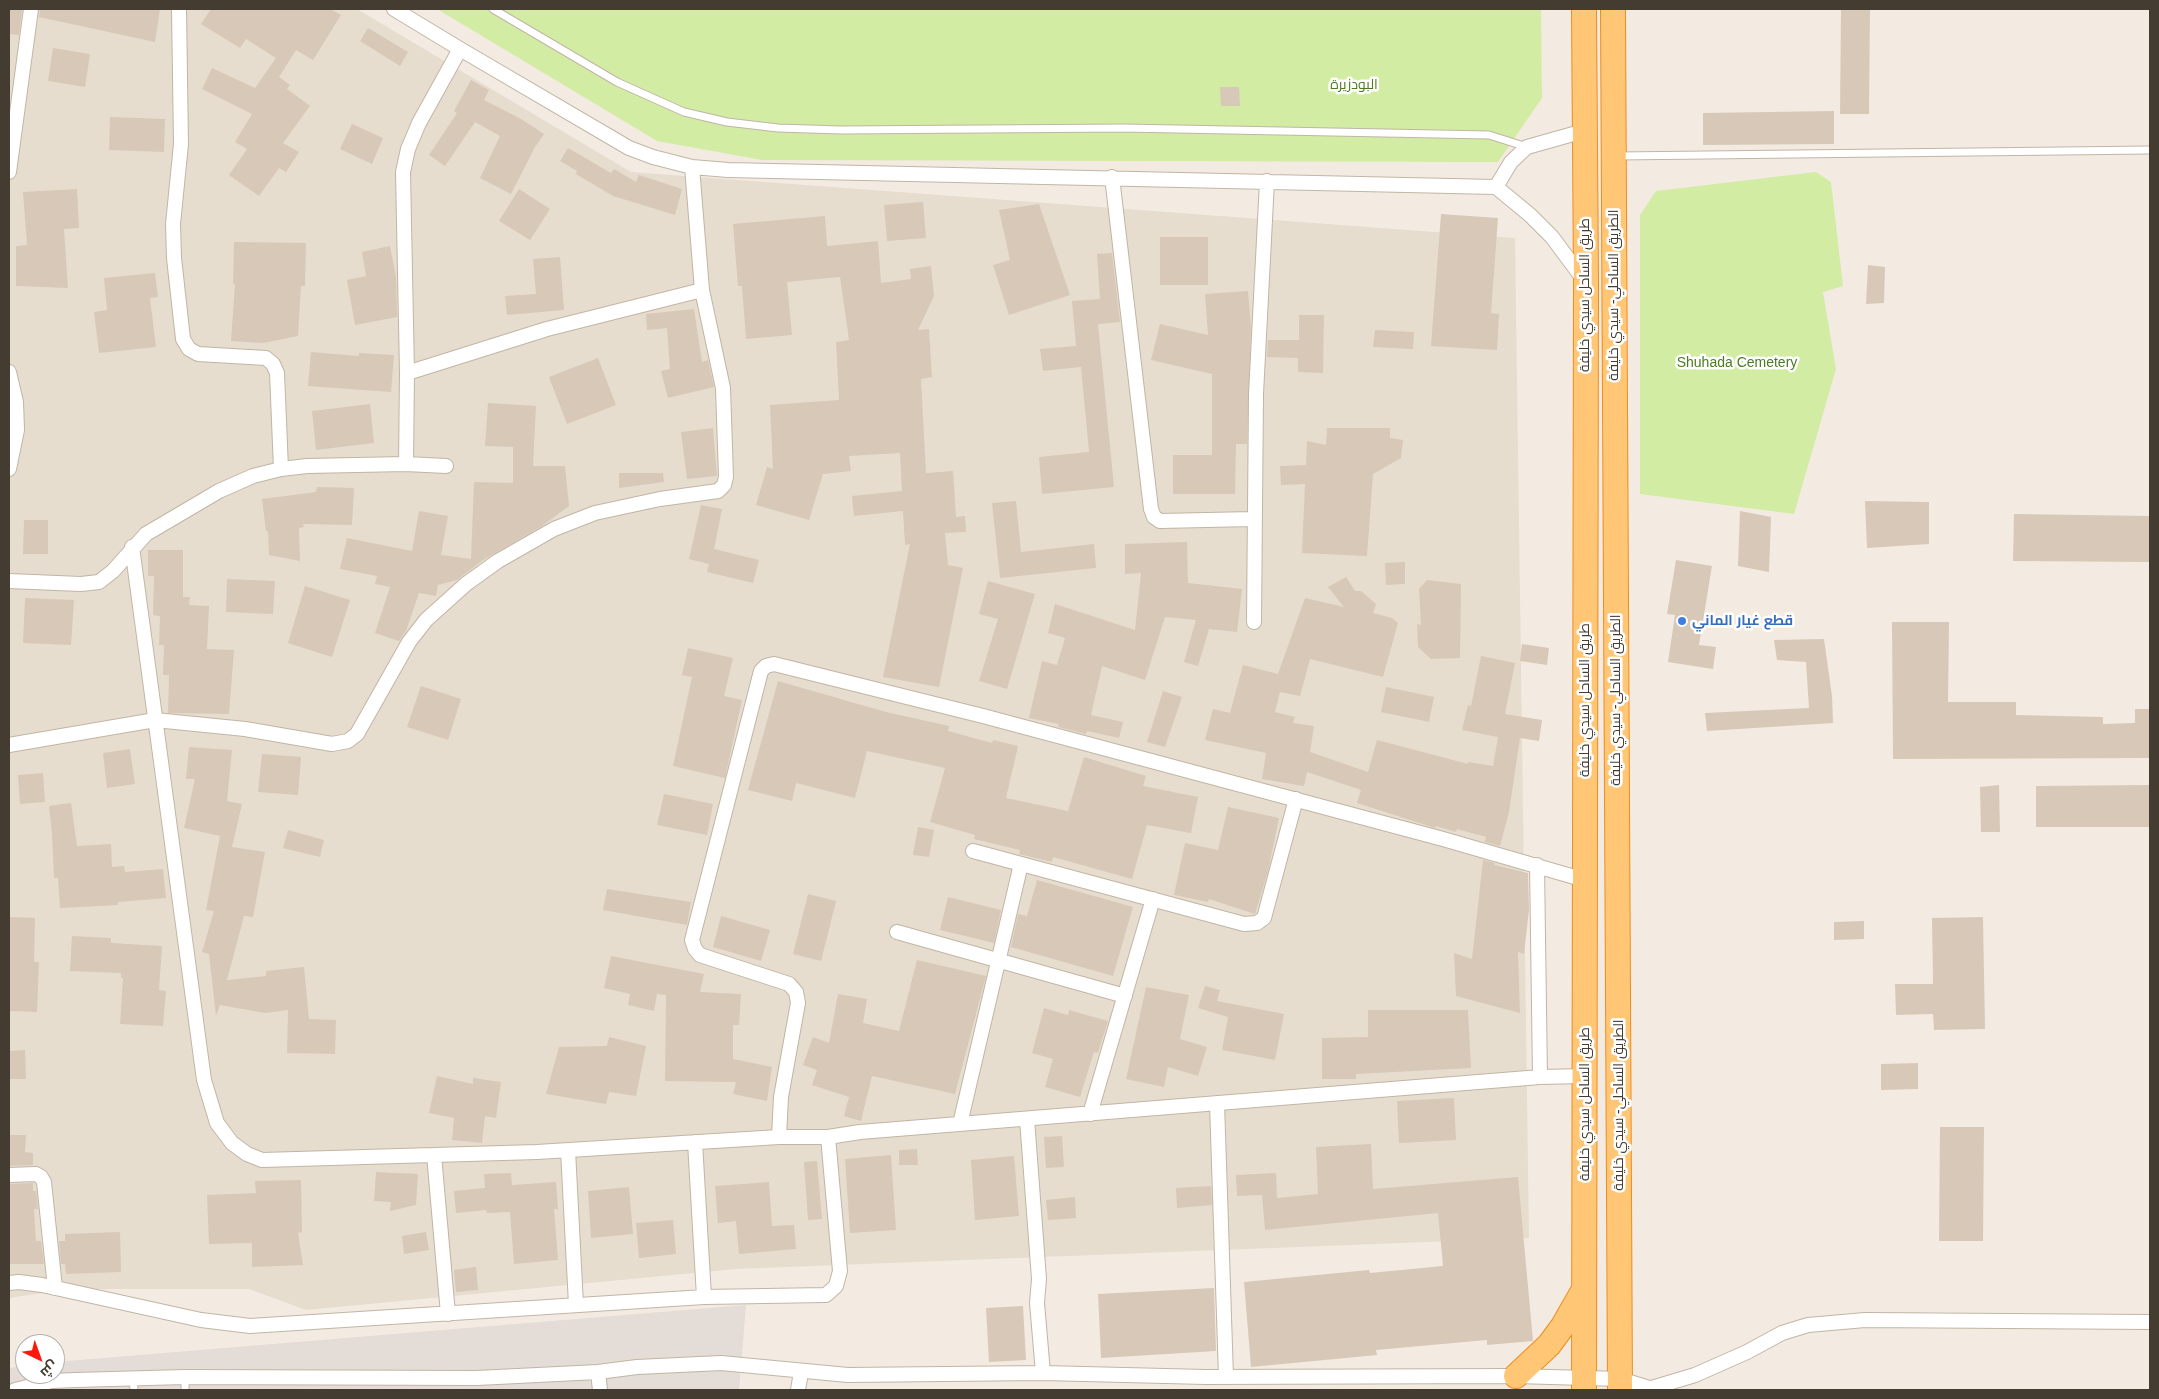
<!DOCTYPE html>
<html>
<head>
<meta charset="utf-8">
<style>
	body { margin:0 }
	#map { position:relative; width:2159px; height:1399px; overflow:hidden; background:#f3ebe1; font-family:Arial,Cairo,sans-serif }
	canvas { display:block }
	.frame { position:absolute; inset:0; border:10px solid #443b31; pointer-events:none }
	.north { position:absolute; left:15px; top:1334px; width:50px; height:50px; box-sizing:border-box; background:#fff; border:1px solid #b4b1ad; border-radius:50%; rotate:138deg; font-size:14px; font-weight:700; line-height:20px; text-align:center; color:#443b31 }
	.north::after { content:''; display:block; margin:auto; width:18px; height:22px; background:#ff170b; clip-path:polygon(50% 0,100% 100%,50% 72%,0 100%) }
</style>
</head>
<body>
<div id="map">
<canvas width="2159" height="1399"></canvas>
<div class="frame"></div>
<div class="north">ش</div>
</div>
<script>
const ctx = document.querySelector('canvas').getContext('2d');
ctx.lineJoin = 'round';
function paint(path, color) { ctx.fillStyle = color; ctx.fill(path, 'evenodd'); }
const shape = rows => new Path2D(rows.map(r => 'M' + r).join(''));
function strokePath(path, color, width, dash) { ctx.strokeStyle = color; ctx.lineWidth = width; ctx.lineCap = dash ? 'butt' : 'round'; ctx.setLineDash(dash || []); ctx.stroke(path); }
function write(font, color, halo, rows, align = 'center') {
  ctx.font = font + ' Arial,Cairo,sans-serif'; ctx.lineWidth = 5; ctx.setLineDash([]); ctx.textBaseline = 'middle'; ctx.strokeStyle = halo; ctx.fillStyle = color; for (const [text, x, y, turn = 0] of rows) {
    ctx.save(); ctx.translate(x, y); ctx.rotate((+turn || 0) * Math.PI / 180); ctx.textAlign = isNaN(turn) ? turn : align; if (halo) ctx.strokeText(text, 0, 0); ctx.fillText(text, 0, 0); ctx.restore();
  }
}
const residential = shape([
	[9,9,357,9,631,172,1515,238,1529,1238,736,1269,306,1310,249,1289,68,1289,9,1298]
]);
const industrial = shape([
	[746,1305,739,1390,9,1390,9,1368,25,1366,25,1374,55,1374,55,1362]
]);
const green = shape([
	[437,9,1541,9,1542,98,1498,162,762,160,657,141],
	[1816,172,1831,182,1843,286,1823,292,1836,369,1794,514,1640,494,1640,215,1656,191]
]);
const building = shape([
	[9,9,22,9,19,35,9,34],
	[40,9,160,9,155,42,39,17],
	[211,9,330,9,341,15,313,60,296,50,279,77,290,85,287,89,310,106,283,143,299,152,286,172,279,168,259,196,229,175,247,149,235,142,252,114,202,89,212,68,255,88,276,58,246,39,240,48,201,24],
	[1841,9,1870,9,1869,114,1840,114],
	[368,28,408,52,400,66,360,41],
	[53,48,90,54,85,87,48,81],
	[471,80,489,90,484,100,521,119,544,134,535,147,511,194,480,178,500,136,475,122,445,166,429,155,457,113,454,111],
	[1220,87,1239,87,1240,106,1221,106],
	[1834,111,1834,144,1703,145,1703,113],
	[110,117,165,119,164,152,109,150],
	[352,124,383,138,372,164,340,149],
	[568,148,611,173,614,169,636,182,639,175,682,189,675,215,613,196,576,174,577,171,560,161],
	[77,189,79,228,64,229,68,288,16,286,16,246,27,245,23,192],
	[519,189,550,209,530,240,499,221],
	[923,202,926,238,887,241,884,205],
	[1039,204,1070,295,1009,315,993,265,1010,260,999,210],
	[1441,214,1498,218,1491,313,1499,314,1497,350,1431,346],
	[825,216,827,246,878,241,881,283,911,279,910,269,931,266,934,296,918,330,929,329,932,377,921,379,926,473,953,471,956,517,965,516,966,532,945,533,948,565,963,568,939,687,883,677,910,544,905,545,903,511,854,516,852,496,902,491,900,453,849,456,851,471,823,474,809,520,756,505,767,467,773,469,770,405,839,400,836,342,849,340,840,277,787,282,792,335,746,339,742,286,738,286,733,224],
	[1160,237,1208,237,1208,285,1160,285],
	[234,242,306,243,305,286,301,286,298,336,263,343,231,341,235,284,233,284],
	[390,246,396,277,397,317,355,325,347,280,366,276,362,252],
	[1112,253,1120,322,1098,324,1114,487,1042,494,1039,457,1089,452,1081,367,1043,371,1040,349,1076,346,1072,301,1100,299,1097,254],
	[560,257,564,310,507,315,505,296,536,294,533,259],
	[1868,265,1885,267,1884,303,1866,304],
	[155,273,158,297,150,298,156,347,99,353,94,312,107,310,104,278],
	[1248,291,1251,327,1247,444,1236,444,1235,494,1173,494,1173,455,1212,455,1212,374,1151,360,1160,324,1208,335,1205,294],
	[694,309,702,362,708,360,714,387,668,398,661,371,670,369,667,328,647,330,646,314],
	[1299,315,1324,315,1323,373,1298,372,1298,358,1267,357,1268,340,1299,340],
	[1375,330,1414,332,1413,349,1373,347],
	[311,352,359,356,359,353,394,355,391,392,308,386],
	[598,358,616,405,567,424,549,377],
	[488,403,536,406,533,466,565,466,569,506,542,526,483,560,457,580,438,585,436,596,419,593,406,631,399,641,375,633,390,587,375,584,377,576,340,569,347,538,412,551,419,511,448,516,441,555,471,559,474,482,513,483,513,447,485,446],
	[370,404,374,443,316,450,312,411],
	[713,428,717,476,687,479,681,432],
	[1327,428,1390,428,1390,438,1403,440,1401,458,1373,474,1367,556,1302,553,1305,484,1281,485,1280,466,1306,465,1307,441,1326,445],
	[619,473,663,473,664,482,619,488],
	[317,487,354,488,352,525,303,524,304,527,299,528,300,561,269,555,268,531,266,531,262,499,316,492],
	[1016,501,1021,552,1094,544,1096,568,1000,578,992,503],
	[1865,501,1929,502,1929,544,1867,548],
	[701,505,722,509,714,549,759,560,753,583,707,572,709,564,689,559],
	[1740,511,1771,517,1769,572,1738,566],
	[2014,514,2150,516,2150,562,2013,561],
	[24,520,48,520,48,554,23,554],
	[1187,542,1188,583,1242,589,1237,632,1209,629,1198,666,1184,662,1196,620,1165,617,1145,680,1102,666,1091,715,1123,722,1119,738,1087,731,1086,734,1058,727,1059,724,1029,718,1042,661,1057,665,1065,638,1048,633,1055,604,1135,630,1141,573,1125,574,1125,544],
	[148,550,183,550,183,597,190,597,189,605,209,606,207,649,234,650,229,714,168,713,169,675,163,675,164,645,159,645,160,616,153,615,154,576,148,576],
	[1676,560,1712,566,1699,645,1716,647,1713,669,1668,662,1675,615,1667,614],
	[1405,562,1405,584,1386,585,1385,563],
	[1346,577,1355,591,1361,591,1376,604,1373,613,1392,618,1398,623,1383,677,1310,659,1300,696,1280,692,1275,712,1295,717,1293,723,1314,726,1310,752,1368,772,1377,740,1468,764,1468,762,1493,766,1498,737,1462,730,1468,705,1471,706,1481,656,1515,663,1505,714,1542,720,1539,741,1520,738,1509,812,1500,846,1485,842,1486,837,1457,829,1456,832,1436,826,1435,828,1357,803,1361,790,1307,772,1304,786,1262,779,1266,753,1205,740,1213,709,1230,713,1243,665,1278,674,1305,598,1344,607,1328,587],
	[227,579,275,581,273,614,226,612],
	[1427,580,1461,584,1460,658,1431,659,1418,647,1417,624,1421,625,1419,589],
	[988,581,1035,594,1007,689,979,681,998,619,979,614],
	[305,586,350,600,332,657,288,643],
	[25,598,74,600,71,645,23,643],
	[1892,622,1949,622,1948,702,2016,702,2016,715,2103,717,2103,724,2135,723,2135,709,2149,709,2150,758,1893,759],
	[1824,639,1832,696,1833,723,1707,731,1705,713,1809,708,1806,662,1777,660,1774,640],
	[1522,644,1549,648,1547,665,1520,661],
	[688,648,733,658,724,696,742,700,725,778,673,766,692,677,682,675],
	[778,681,886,712,949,726,948,731,992,743,993,740,1018,746,1006,798,1068,811,1084,757,1146,776,1143,786,1198,797,1191,833,1147,825,1132,879,1053,857,1052,862,1019,854,1020,850,974,839,975,835,930,822,945,768,867,751,855,798,796,783,792,801,748,790],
	[421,686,461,699,448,740,407,727],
	[1386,687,1434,697,1429,722,1381,712],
	[1163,691,1182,697,1165,747,1147,742],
	[189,747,232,750,227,801,242,804,232,847,265,852,253,917,244,916,227,980,266,976,266,971,304,967,309,1019,336,1020,335,1054,287,1053,288,1010,265,1013,220,1005,216,1016,209,954,202,952,214,911,206,910,220,836,184,828,195,779,186,779],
	[130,749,135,784,107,788,103,753],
	[262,754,301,757,298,795,258,792],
	[43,773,45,802,20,804,18,775],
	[1999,785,2000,832,1981,832,1980,787],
	[2150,785,2150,827,2036,827,2036,786],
	[664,794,713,804,707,835,657,825],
	[71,803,77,846,111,844,112,867,124,866,125,872,163,869,166,898,118,902,118,905,60,908,58,878,54,878,52,833,49,806],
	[1228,807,1279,818,1268,871,1255,914,1209,899,1208,902,1174,895,1185,843,1218,850],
	[918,827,934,830,929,857,913,855],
	[288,830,324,840,320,857,283,848],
	[1483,860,1495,863,1494,865,1528,873,1529,910,1524,954,1518,952,1520,1013,1456,996,1454,953,1472,959],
	[1037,880,1133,907,1113,976,1011,947,1018,914,1027,916],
	[607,889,691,902,687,925,603,910],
	[808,894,836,901,821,961,793,954],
	[948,897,1001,910,994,943,940,930],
	[721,916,770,930,761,961,713,947],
	[9,917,35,918,34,962,39,962,37,1012,9,1011],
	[1983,917,1985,1029,1934,1030,1933,1014,1896,1015,1895,984,1933,984,1932,918],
	[1864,921,1864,939,1834,940,1834,922],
	[72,936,111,938,111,943,162,946,159,990,166,991,163,1026,120,1024,123,978,121,978,121,973,70,971],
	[611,956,704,974,700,992,741,994,739,1025,733,1025,733,1059,772,1067,767,1101,733,1094,736,1082,665,1081,666,995,657,994,654,1011,628,1005,630,994,604,988],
	[917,960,986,976,955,1094,872,1076,861,1121,844,1116,849,1097,812,1085,817,1070,803,1065,813,1037,829,1043,838,994,867,999,863,1023,899,1031],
	[1205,986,1220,990,1217,1001,1284,1014,1275,1060,1222,1050,1228,1017,1198,1008],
	[1146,987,1189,995,1180,1039,1207,1047,1198,1076,1168,1067,1164,1087,1126,1079],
	[1044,1008,1068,1015,1069,1010,1108,1021,1098,1053,1094,1052,1080,1097,1045,1087,1053,1059,1032,1053],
	[1368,1010,1468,1010,1471,1068,1356,1074,1356,1079,1322,1079,1322,1038,1368,1037],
	[609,1037,646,1046,636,1096,609,1092,606,1104,546,1094,559,1047,607,1046],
	[25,1050,26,1079,9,1079,9,1051],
	[1918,1063,1918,1089,1881,1090,1881,1064],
	[437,1076,473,1084,473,1078,501,1082,496,1118,485,1116,482,1143,452,1140,454,1118,429,1113],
	[1454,1098,1456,1140,1399,1143,1397,1101],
	[1940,1127,1984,1127,1983,1241,1939,1241],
	[9,1135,26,1135,25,1152,33,1153,33,1165,9,1166],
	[1062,1136,1064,1167,1046,1168,1044,1137],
	[1371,1144,1373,1189,1518,1177,1533,1341,1487,1345,1487,1340,1376,1350,1377,1355,1251,1367,1244,1282,1369,1270,1370,1273,1443,1266,1438,1213,1265,1230,1262,1195,1237,1196,1236,1175,1276,1173,1277,1198,1318,1194,1316,1147],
	[917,1149,918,1165,899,1165,899,1150],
	[891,1155,896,1230,850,1233,845,1159],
	[1014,1156,1019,1216,975,1220,971,1160],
	[817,1161,822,1219,808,1220,804,1162],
	[376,1172,418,1174,416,1205,390,1211,391,1202,374,1201],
	[511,1173,512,1185,556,1182,558,1209,554,1209,558,1260,514,1264,510,1212,487,1213,486,1210,456,1213,454,1191,485,1188,484,1174],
	[301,1180,302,1232,298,1233,303,1265,252,1267,252,1243,209,1244,207,1195,256,1193,255,1181],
	[769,1182,772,1226,794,1225,796,1249,739,1254,736,1221,718,1223,715,1186],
	[33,1183,33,1191,36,1191,38,1209,34,1209,36,1241,41,1241,44,1264,9,1264,9,1184],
	[1211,1186,1212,1205,1177,1208,1176,1188],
	[629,1187,633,1234,591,1238,588,1191],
	[1075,1197,1076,1218,1048,1220,1046,1200],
	[673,1220,676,1254,639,1258,636,1223],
	[120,1232,121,1272,66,1274,65,1264,61,1264,59,1241,65,1241,65,1234],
	[426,1232,429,1250,404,1254,402,1236],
	[476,1267,478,1290,456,1292,454,1270],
	[1214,1288,1216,1351,1101,1358,1098,1294],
	[1023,1306,1026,1360,989,1362,986,1308]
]);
const service = shape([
	[493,9,617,82,684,112,727,122,778,128,841,130,1124,128,1489,135,1527,147],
	[1618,156,2150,150],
	[133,1379,134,1390],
	[185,1390,185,1377]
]);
const minor = shape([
	[179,9,181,144,173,224,174,258,183,339,189,349,198,354,266,358,273,364,277,373,281,469],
	[394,9,460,49,629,148,653,157,692,167,728,170,1496,187,1530,215,1552,237,1584,280],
	[9,172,31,9],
	[1112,177,1151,509,1154,517,1160,521,1254,519],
	[1496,187,1511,162,1527,147,1584,131],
	[9,372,16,402,17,430,9,469],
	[407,373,547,329,702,290],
	[406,464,407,373,403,172,408,149,419,123,460,49],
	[132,547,204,1080,217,1123,232,1143,247,1154,262,1160,537,1152,779,1137,828,1137,860,1132,1540,1077,1537,865],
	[9,581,81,584,99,582,113,571,146,534,219,491,253,476,281,469,307,466,406,464,446,466],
	[1254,622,1256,394,1267,181],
	[9,745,155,720,245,729,332,744,348,741,357,734,409,642,426,620,466,584,498,561,554,529,595,513,660,499,718,491,724,485,726,477,723,388,702,290,692,167],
	[973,851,1244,924,1257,923,1264,918,1296,799],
	[897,932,1125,996],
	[1540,1077,1584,1076],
	[1217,1103,1226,1377],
	[1090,1114,1153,899],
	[1027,1119,1039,1279,1037,1303,1043,1373],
	[960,1124,1021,864],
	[779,1137,781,1097,798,1003,796,992,789,984,700,955,695,949,692,940,761,671,766,666,774,664,983,716,1443,839,1585,880],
	[695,1142,704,1297],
	[568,1150,576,1305],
	[434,1155,448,1314],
	[9,1175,36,1174,41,1177,44,1182,55,1288],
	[9,1283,19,1282,42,1285,201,1320,250,1326,704,1297,826,1295,836,1286,840,1271,828,1137],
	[598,1372,600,1390],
	[15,1390,52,1381,75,1380,185,1377,477,1378,598,1372,637,1367,721,1363,848,1375,1043,1373,1206,1377,1516,1376,1620,1379,1649,1388],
	[798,1390,801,1372],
	[1645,1390,1695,1375,1747,1352,1782,1333,1808,1325,1865,1320,2150,1322]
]);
const trunk = shape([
	[1584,9,1586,282,1584,1390],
	[1613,9,1620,1390],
	[1516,1376,1549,1345,1563,1326,1583,1291]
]);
const markers = [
	[1682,621,5,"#3f7fe0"]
];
const parkNames = [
	["البودزيرة",1354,85],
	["Shuhada Cemetery",1737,363]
];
const streetNames = [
	["طريق الساحل سيدي خليفة",1585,295,-90],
	["الطريق الساحلي- سيدي خليفة",1614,295,-90],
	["طريق الساحل سيدي خليفة",1585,700,-90],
	["الطريق الساحلي- سيدي خليفة",1616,700,-90],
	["طريق الساحل سيدي خليفة",1585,1104,-90],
	["الطريق الساحلي- سيدي خليفة",1619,1105,-90]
];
const shopNames = [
	["قطع غيار الماني",1692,621]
];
paint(residential, '#e7ddce');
paint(industrial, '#e4dcd6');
paint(green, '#d3eca4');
paint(building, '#d8c8b8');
strokePath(service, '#c1b5a5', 9);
strokePath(minor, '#c1b5a5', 16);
strokePath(trunk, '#ee8d1f', 26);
strokePath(service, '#fff', 7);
strokePath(minor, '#fff', 14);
strokePath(trunk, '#ffc676', 24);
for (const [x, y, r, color] of markers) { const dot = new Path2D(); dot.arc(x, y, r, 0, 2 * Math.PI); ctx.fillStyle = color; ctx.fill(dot); strokePath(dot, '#fff', 2); }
write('14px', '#4b7b1f', '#fff', parkNames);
write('14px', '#443b31', '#fff', streetNames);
write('bold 14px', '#366cbe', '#fff', shopNames, 'left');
</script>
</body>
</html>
